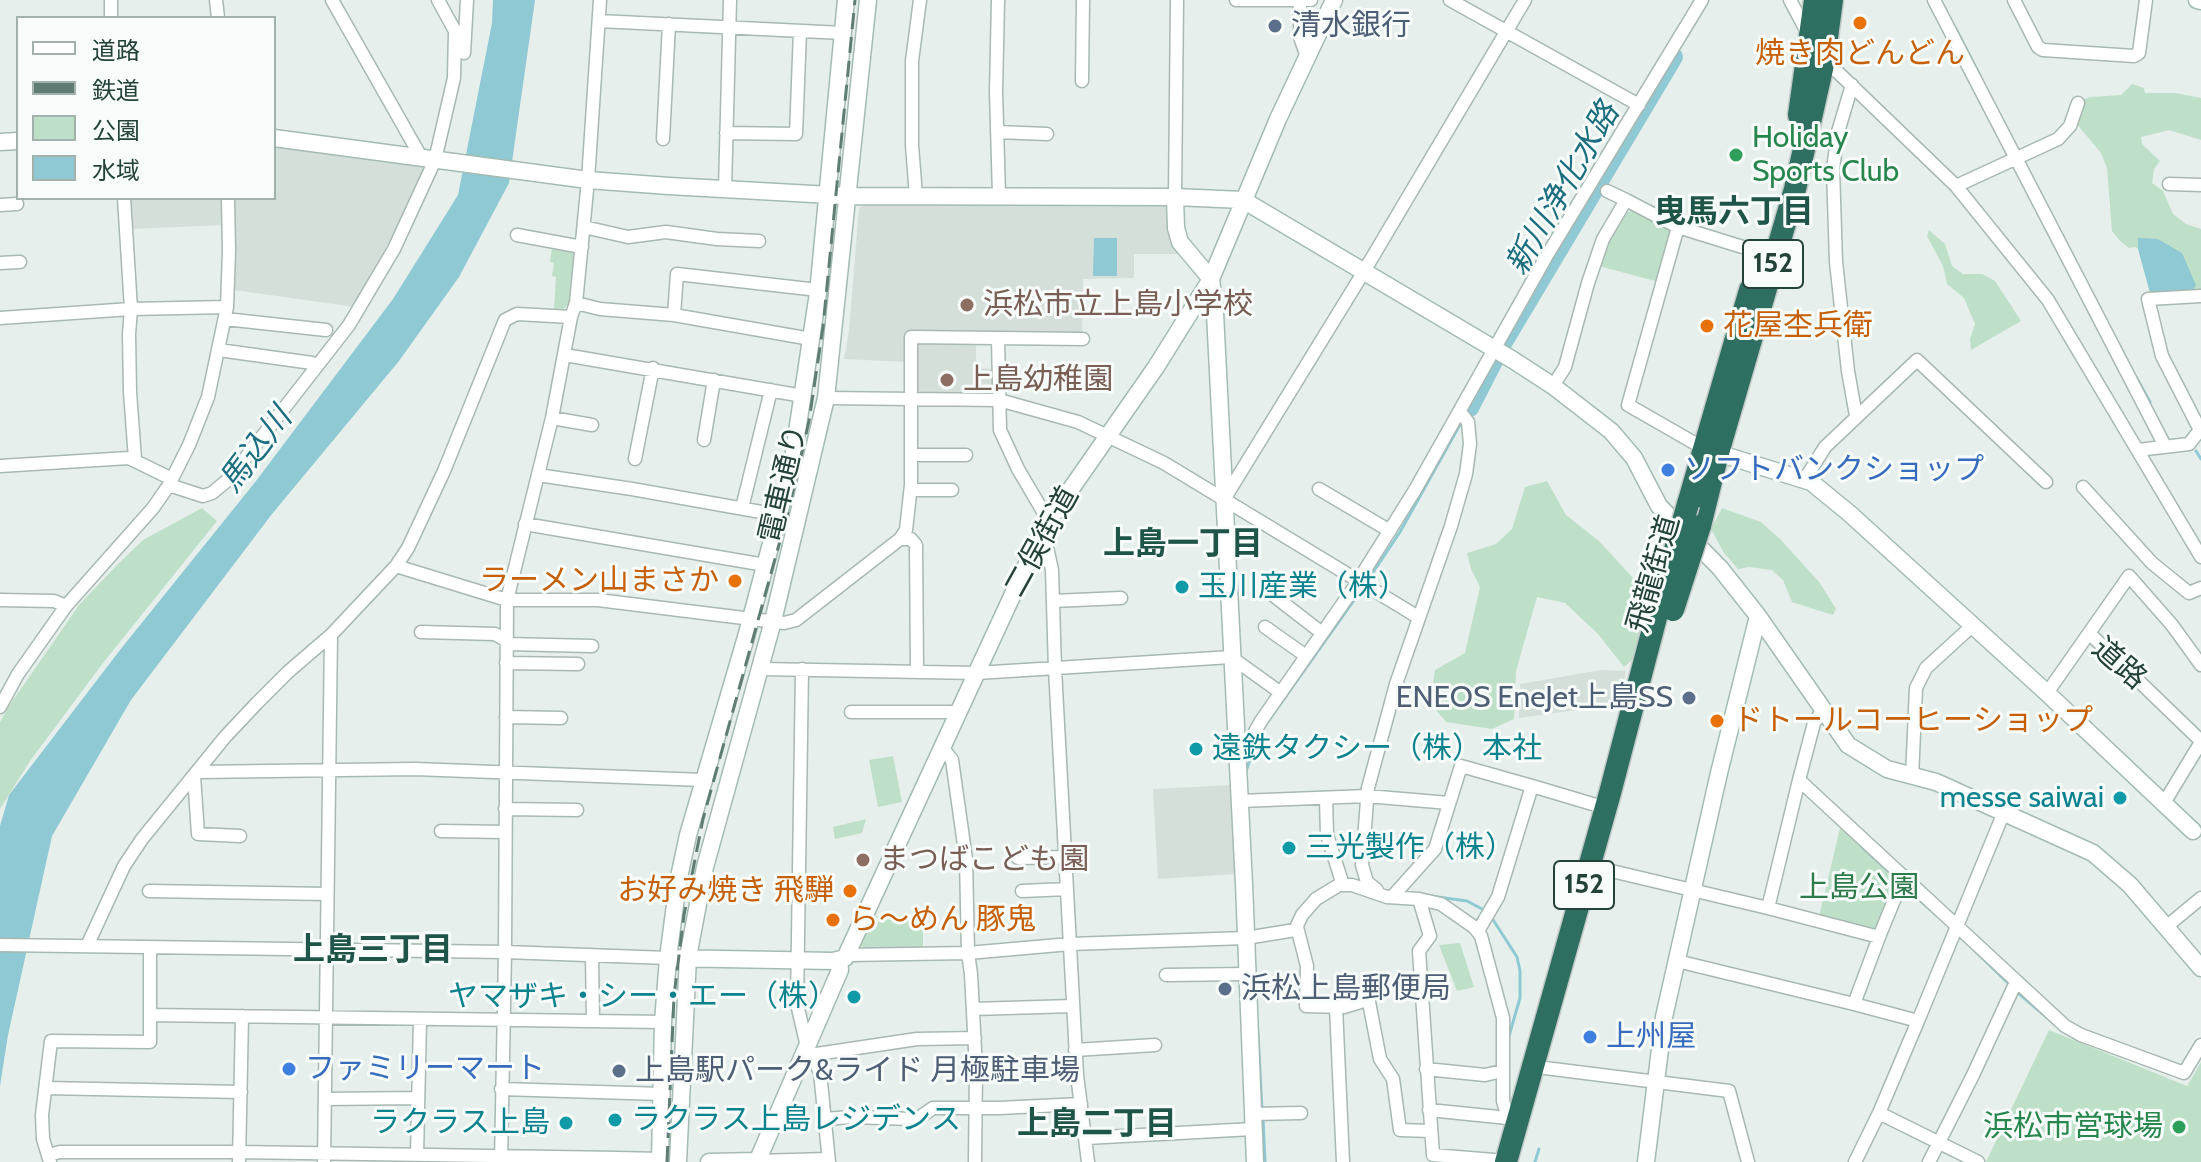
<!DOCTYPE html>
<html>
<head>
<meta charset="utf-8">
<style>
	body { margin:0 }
	#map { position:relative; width:2201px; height:1162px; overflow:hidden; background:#e6efeb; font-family:Cabin,"Noto Sans JP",sans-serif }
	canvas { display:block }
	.legend { position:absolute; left:16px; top:16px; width:260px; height:184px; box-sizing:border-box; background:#f7fbf9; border:2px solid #a3b1ad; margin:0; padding:10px 14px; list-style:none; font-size:24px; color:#24423a }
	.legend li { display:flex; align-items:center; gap:16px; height:40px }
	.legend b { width:40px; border:2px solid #a3b1ad }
</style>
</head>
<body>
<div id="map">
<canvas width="2201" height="1162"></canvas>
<ul class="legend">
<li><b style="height:10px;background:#fff"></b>道路</li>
<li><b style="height:10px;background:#5f7d75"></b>鉄道</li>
<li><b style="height:22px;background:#bfe0c8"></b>公園</li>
<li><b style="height:22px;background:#8ec9d4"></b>水域</li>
</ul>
</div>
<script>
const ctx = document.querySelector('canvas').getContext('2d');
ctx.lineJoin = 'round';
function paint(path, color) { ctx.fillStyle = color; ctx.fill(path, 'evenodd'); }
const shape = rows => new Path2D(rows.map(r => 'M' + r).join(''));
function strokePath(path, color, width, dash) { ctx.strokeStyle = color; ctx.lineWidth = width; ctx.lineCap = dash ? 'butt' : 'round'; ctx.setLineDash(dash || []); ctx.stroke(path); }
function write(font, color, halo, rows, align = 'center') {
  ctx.font = font + ' Cabin,"Noto Sans JP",sans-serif'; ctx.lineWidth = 6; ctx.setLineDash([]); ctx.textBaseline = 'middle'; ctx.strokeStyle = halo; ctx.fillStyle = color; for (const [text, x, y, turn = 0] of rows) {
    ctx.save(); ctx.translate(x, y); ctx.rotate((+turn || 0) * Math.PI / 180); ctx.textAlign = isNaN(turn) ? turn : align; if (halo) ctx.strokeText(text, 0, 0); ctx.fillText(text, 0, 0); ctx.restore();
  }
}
const built = shape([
	[274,145,422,165,424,174,355,307,234,290,232,198,274,198],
	[128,198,223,198,224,225,130,229],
	[869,201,1171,201,1183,254,1134,254,1134,278,1083,279,1082,334,910,333,907,362,844,359,849,331,859,208],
	[915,340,976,340,976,368,994,369,994,395,915,395],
	[1601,670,1626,671,1620,704,1519,718,1520,684],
	[1233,785,1236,874,1158,879,1153,789]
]);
const green = shape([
	[2132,84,2144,88,2145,93,2176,93,2201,98,2201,140,2169,130,2141,137,2142,144,2160,161,2154,169,2152,183,2163,191,2173,214,2186,224,2201,229,2201,293,2191,294,2149,255,2135,247,2129,248,2120,241,2112,231,2107,168,2101,153,2076,123,2082,100,2090,97,2121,95],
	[1633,210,1669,228,1671,234,1655,281,1599,266,1607,244,1628,212],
	[1929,230,1945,244,1952,266,1963,274,1982,274,1995,281,2021,321,1971,350,1970,339,1975,324,1964,298,1947,284,1943,266,1927,236],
	[552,247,576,251,570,302,562,311,554,310,556,277,552,276,554,263,550,262],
	[1547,481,1566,515,1599,541,1634,579,1650,602,1632,660,1624,667,1598,634,1565,603,1537,597,1516,671,1514,719,1492,729,1446,722,1430,703,1435,670,1465,653,1480,587,1471,569,1467,553,1496,544,1512,529,1525,487],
	[202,508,217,521,103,663,30,761,0,809,0,722,9,706,79,605,116,566,143,540],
	[1722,508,1761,522,1781,540,1820,583,1836,609,1833,615,1792,602,1783,580,1772,570,1749,567,1738,569,1724,553,1711,529],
	[893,756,902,802,878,807,869,760],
	[866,819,862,833,835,839,833,827],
	[1840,828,1897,877,1879,929,1873,931,1819,917],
	[923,915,923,949,867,951,861,946,873,916],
	[1460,943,1474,987,1457,991,1439,945],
	[2049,1030,2187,1086,2201,1062,2201,1162,1986,1162]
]);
const water = shape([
	[493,0,535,0,509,183,459,277,399,361,272,514,131,700,52,836,8,1035,0,1086,0,826,9,795,120,650,256,481,393,299,458,195,492,23],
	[1094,238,1117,238,1117,276,1093,276],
	[2138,238,2158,239,2182,253,2196,285,2192,291,2150,293,2138,249]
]);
const stream = shape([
	[1956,29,1980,76],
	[2136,377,2150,402],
	[1466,415,1470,408],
	[2196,451,2201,459],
	[1366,583,1400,532,1462,421],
	[1262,730,1362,589],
	[1246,771,1257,741],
	[1862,847,1898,880],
	[1903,885,1936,915],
	[1431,896,1467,901,1484,910],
	[1490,915,1517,957,1520,971,1520,998,1509,1036],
	[1974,950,2012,987],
	[2017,992,2063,1031],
	[1258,1034,1262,1110],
	[1263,1118,1265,1162],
	[1535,1162,1539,1149]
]);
const river = shape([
	[1470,408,1504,342,1674,57]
]);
const street = shape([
	[111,0,111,18],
	[216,0,218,18],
	[332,0,421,157],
	[998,0,996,91,999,196],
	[1236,0,1311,0],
	[1300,0,1300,37,1307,57],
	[1450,0,1639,105],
	[1790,0,1809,36],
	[1934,0,2165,446],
	[2014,0,2038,47,2043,50,2134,56,2139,53,2146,0],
	[599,21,843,33],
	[464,53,467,0],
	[1823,58,1956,186,2048,300,2201,557],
	[1082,81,1083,0],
	[1852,85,1838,132,1833,169,1836,262,1848,371,1856,416],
	[997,132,1047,134],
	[726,133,796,134,800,31],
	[663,139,669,24],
	[2169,184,2201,185],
	[1956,186,2058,139,2070,126,2078,103],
	[725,189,730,0],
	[1607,191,1626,200],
	[916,196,912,145,912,61,920,0],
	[1175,197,1177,0],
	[124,198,131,309,129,334,130,392,135,459],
	[0,205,17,204],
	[584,227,628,237,666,232,717,239,759,241],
	[1678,227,1628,405,1703,448],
	[517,235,582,247],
	[0,263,20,262],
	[576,303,600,309,674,315,811,339],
	[674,315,677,274,818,290],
	[0,318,131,309,227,307],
	[225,319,326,330],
	[998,338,1000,430,1018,469,1048,520],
	[219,350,312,363],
	[565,355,803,396],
	[1553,386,1565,367,1588,283,1603,239,1626,200,1678,227,1762,253],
	[826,398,999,400,1078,422,1164,463,1418,617],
	[552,418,592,425],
	[704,440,714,380],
	[2138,450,2189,444,2200,430,2162,356,2148,299,2201,296],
	[911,455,966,455],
	[635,459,653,368],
	[0,466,129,458,172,479],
	[538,475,632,489,778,515],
	[1805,479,1825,447,1917,360,2046,482],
	[169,485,203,496,212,493,229,479,349,325,394,249,435,160,454,78,455,31,438,0],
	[2083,487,2152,563,2189,593,2201,588],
	[1319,489,1390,531],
	[911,490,952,490],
	[1223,501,1363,273,1525,0],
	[742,508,771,390],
	[525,524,765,565],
	[1043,529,1052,570,1055,669,1077,1075,1088,1162],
	[900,539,911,539,916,545,917,671],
	[396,566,507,600,598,600,784,623,796,620,900,539,906,530,911,485,911,337,1083,339],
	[1269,592,1322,633],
	[0,600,54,601,66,606],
	[1053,601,1121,598],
	[1265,627,1306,656],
	[421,632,495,634,507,641],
	[2089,633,2201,741],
	[507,644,592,646],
	[506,663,578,664],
	[761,669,977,673,1231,657,1281,693],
	[802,669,797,1004,807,1047,820,1072,829,1162],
	[2047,693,2129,576,2172,625,2201,665],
	[0,707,18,674,66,606,153,508,169,485,189,445,208,397,227,307,229,251,228,198],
	[851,712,958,712],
	[506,717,561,718],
	[942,747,952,760,966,859,968,953,971,974,976,1069,975,1162],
	[1238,762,1261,721,1353,589,1415,490,1546,257,1702,0],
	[198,772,415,769,703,780],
	[194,776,198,834,240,836],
	[1912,777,1916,688,1926,668,1972,626],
	[1799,780,1814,723,1822,711],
	[1326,798,1327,835,1343,885],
	[1240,801,1367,796,1449,803],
	[2164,803,2201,742],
	[505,809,577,810],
	[441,831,505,832],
	[1018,858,1065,857],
	[1603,869,1768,908,1799,780,2065,1026,2081,1035,2184,1073,2201,1045],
	[1377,890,1367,882,1362,865,1368,788,1396,684,1451,526,1466,474,1470,444,1468,422,1460,412],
	[149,891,327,894],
	[1022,891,1067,889],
	[1392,897,1435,849,1461,766,1532,786],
	[1419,899,1430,936,1419,951,1433,1155,1506,1161],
	[1768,908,1879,937,1904,876],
	[1297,927,1307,966,1306,1006,1344,1007,1367,1000,1369,1002,1380,1059,1393,1079,1400,1130,1430,1131],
	[2166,927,2201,898],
	[1478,931,1498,897,1532,786,1606,808],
	[0,945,505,952,668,958],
	[87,946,124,866,142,839,225,737,257,703,288,672,331,635],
	[150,948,150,1015,663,1022],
	[592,955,593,1021],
	[847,955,968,953,1070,944,1246,938,1295,930,1302,915,1316,899,1339,885,1352,885,1387,897,1419,899,1441,904,1474,927,1481,936,1503,1018,1503,1101,1508,1118,1517,1122],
	[1677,961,1854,1004,1879,937],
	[1166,975,1247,974],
	[1854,1004,1918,1021,2004,812],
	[1336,1007,1343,1162],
	[973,1009,1073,1006],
	[1075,1050,1155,1045],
	[810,1055,917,1039,975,1038],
	[1545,1068,1729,1091,1748,1162],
	[1426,1069,1485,1075,1502,1071],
	[46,1088,241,1092],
	[501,1089,662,1094],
	[325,1099,418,1098],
	[1429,1110,1508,1118],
	[1879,1113,1978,1162],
	[1252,1114,1301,1113],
	[824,1119,852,1117,911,1119,920,1117,933,1108,999,1108,1081,1104],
	[1086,1138,1253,1129],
	[48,1155,60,1152,239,1152,617,1158],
	[417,1155,420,1020],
	[757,1161,828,1159],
	[50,1162,43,1139,42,1115,51,1041,150,1042,150,1015],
	[239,1162,242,1016],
	[324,1162,331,635,396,566,408,548,444,471,505,320,517,314,571,317],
	[501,1162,505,952,507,600,552,418,571,317,576,303,588,180,600,0],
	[617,1162,617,1158,660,1159],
	[1855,1162,1879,1113,1918,1021],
	[1929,1162,1973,1075,2016,982]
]);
const secondary = shape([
	[2197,0,2201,1],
	[274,138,588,180,669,186,848,196,1175,197,1243,200,1513,360,1553,386,1611,431,1634,458,1659,506,1720,568,1758,616,1848,745,1887,769,1936,782,2093,853,2130,885,2201,968],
	[0,142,18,141],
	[1175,197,1176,228,1180,242,1211,279,1215,313,1244,884,1255,1162],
	[1711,451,1811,482,1849,513,2047,693,2193,831],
	[668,958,833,961,845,958,1043,529,1156,367,1211,279,1278,119,1334,0],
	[660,1162,663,1022,668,958,678,882,688,835,746,637,792,465,818,293,846,0],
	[678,1162,688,957,705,867,773,621,826,398,868,0],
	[709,1162,757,1161],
	[757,1162,840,970,839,961],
	[1646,1162,1664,1017,1719,773,1758,616]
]);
const highway = shape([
	[1799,115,1815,0],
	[1688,504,1750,290],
	[1700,526,1718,453,1795,189,1824,60,1832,0],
	[1506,1162,1610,793,1659,606]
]);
const rail = shape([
	[667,1162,674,996,684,915,703,819,788,512,809,421,823,327,855,0]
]);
const highwayBridge = shape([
	[1659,606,1688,504],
	[1673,610,1700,526]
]);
const markers = [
	[1860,23,8,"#e8710a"],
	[1275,26,8,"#5c6f8a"],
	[1736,155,8,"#2e9e5b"],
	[967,305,8,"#8d6e63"],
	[1707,326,8,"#e8710a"],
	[947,380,8,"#8d6e63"],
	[1668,470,8,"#3f7fe0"],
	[735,581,8,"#e8710a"],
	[1182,587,8,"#0f9aa8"],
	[1689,698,8,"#5c6f8a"],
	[1717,721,8,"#e8710a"],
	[1196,749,8,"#0f9aa8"],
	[2120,798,8,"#0f9aa8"],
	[1289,848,8,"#0f9aa8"],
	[863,860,8,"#8d6e63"],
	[850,891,8,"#e8710a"],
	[833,920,8,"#e8710a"],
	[1225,989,8,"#5c6f8a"],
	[854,997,8,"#0f9aa8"],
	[1590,1037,8,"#3f7fe0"],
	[289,1069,8,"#3f7fe0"],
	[619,1071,8,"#5c6f8a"],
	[615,1120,8,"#0f9aa8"],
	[566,1123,8,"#0f9aa8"],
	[2179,1127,8,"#2e9e5b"]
];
const shields = [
	[1773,264,60],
	[1584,885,60]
];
const shieldNames = [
	["152",1773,264],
	["152",1584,885]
];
const serviceNames = [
	["清水銀行",1291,26],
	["ENEOS EneJet上島SS",1673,698,"right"],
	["浜松上島郵便局",1241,989],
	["上島駅パーク&ライド 月極駐車場",635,1071]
];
const foodNames = [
	["焼き肉どんどん",1860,54,"center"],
	["花屋杢兵衛",1723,326],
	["ラーメン山まさか",719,581,"right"],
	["ドトールコーヒーショップ",1733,721],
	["お好み焼き 飛騨",834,891,"right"],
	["ら～めん 豚鬼",849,920]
];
const leisureNames = [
	["Holiday",1752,138],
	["Sports Club",1752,172],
	["浜松市営球場",2163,1127,"right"]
];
const educationNames = [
	["浜松市立上島小学校",983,305],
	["上島幼稚園",963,380],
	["まつばこども園",879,860]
];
const shopNames = [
	["ソフトバンクショップ",1684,470],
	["上州屋",1606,1037],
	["ファミリーマート",305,1069]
];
const streetNames = [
	["電車通り",784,484,-77],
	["二俣街道",1042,542,-61],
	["飛龍街道",1654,574,-74],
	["道路",2119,664,41]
];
const cultureNames = [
	["玉川産業（株）",1198,587],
	["遠鉄タクシー（株）本社",1212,749],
	["messe saiwai",2104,798,"right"],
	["三光製作（株）",1305,848],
	["ヤマザキ・シー・エー（株）",838,997,"right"],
	["ラクラス上島レジデンス",631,1120],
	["ラクラス上島",550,1123,"right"]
];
const parkNames = [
	["上島公園",1859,888]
];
const waterNames = [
	["新川浄化水路",1563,189,-60],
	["馬込川",256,450,-53]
];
const neighbourhoodNames = [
	["曳馬六丁目",1734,213],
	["上島一丁目",1183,545],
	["上島三丁目",373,951],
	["上島二丁目",1097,1125]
];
paint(built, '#d4dfda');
paint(green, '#bfe0c8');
paint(water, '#8ec9d4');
strokePath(stream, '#8ec9d4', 3);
strokePath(river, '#8ec9d4', 18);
strokePath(street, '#a8b8b2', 15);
strokePath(secondary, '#a4bbb3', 19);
strokePath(highway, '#c2cac8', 25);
strokePath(street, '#fff', 12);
strokePath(secondary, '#fff', 16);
strokePath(highway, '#2f6f62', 22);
strokePath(rail, '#5f7d75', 3, [16, 8]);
strokePath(highwayBridge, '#c2cac8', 25, []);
strokePath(highwayBridge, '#2f6f62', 22);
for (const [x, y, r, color] of markers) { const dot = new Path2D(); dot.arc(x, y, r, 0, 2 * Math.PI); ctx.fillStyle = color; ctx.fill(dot); strokePath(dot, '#f7fbf9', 3); }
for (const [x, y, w] of shields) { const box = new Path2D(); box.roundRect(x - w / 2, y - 24, w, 48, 6); ctx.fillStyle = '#f7fbf9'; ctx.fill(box); strokePath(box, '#24423a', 2); }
write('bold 28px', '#24423a', null, shieldNames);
write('30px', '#4e5e75', '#f7fbf9', serviceNames, 'left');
write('30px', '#c56008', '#f7fbf9', foodNames, 'left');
write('30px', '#27864d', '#f7fbf9', leisureNames, 'left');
write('30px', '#785e54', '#f7fbf9', educationNames, 'left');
write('30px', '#366cbe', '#f7fbf9', shopNames, 'left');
write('30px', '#24423a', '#f7fbf9', streetNames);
write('30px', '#0d838f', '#f7fbf9', cultureNames, 'left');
write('30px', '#2d7a4b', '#f7fbf9', parkNames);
write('italic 32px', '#1c6f80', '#f7fbf9', waterNames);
write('bold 32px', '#1f5548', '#f7fbf9', neighbourhoodNames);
</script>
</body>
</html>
